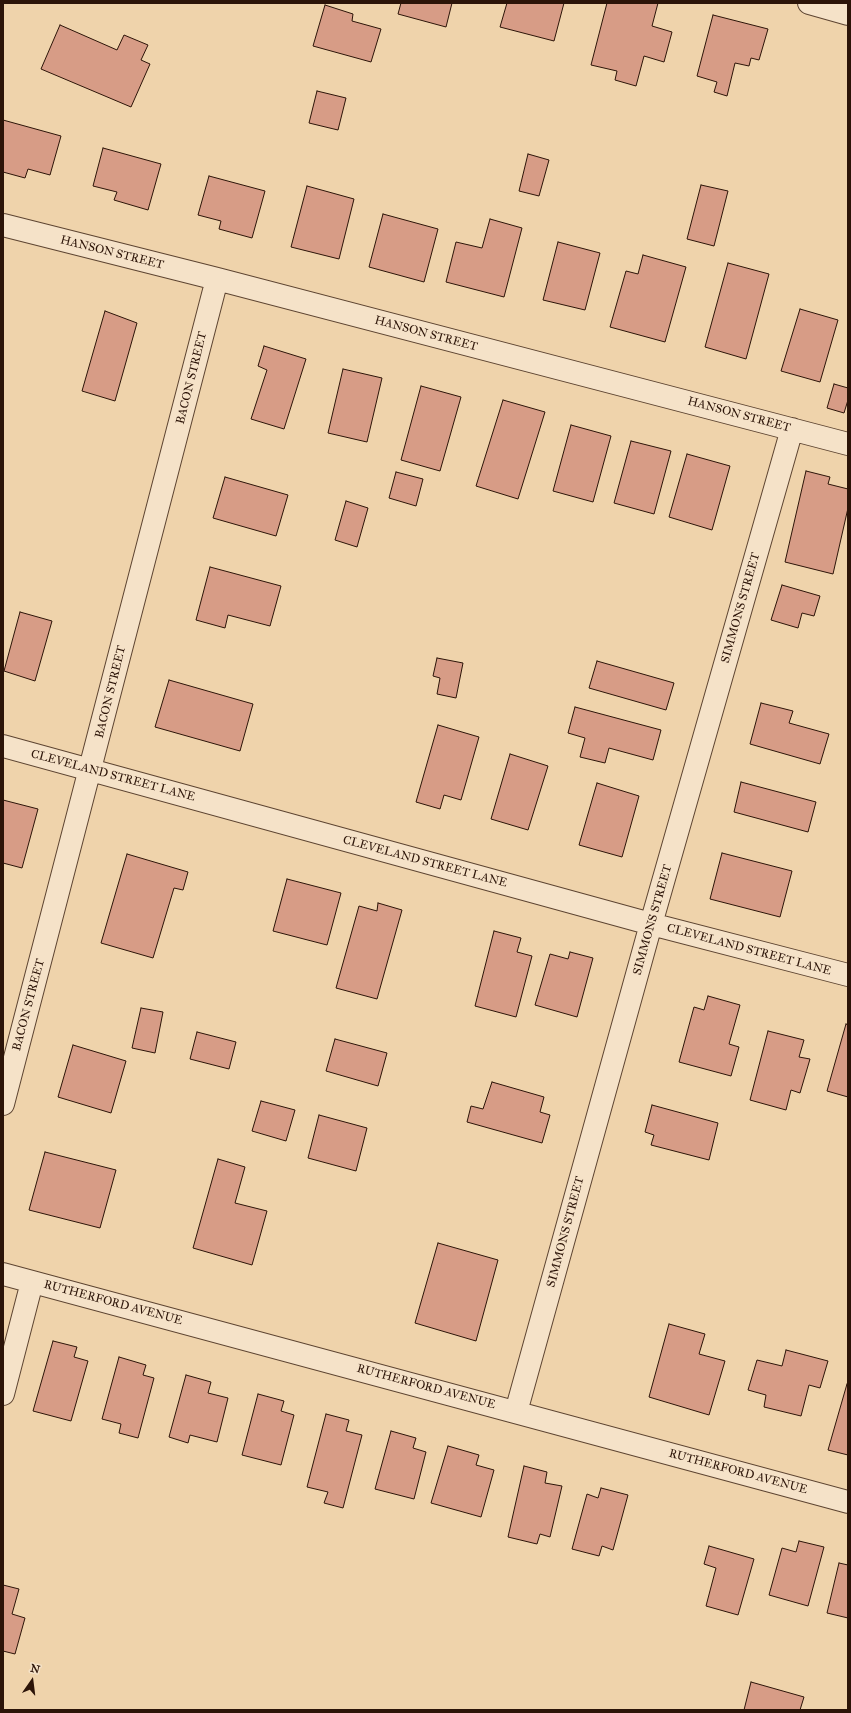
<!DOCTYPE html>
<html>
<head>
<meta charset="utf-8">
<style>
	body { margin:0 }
	#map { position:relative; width:851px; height:1713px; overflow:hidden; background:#efd3ab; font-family:"IM FELL Great Primer",serif }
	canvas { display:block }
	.frame { position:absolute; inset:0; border:4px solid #2c1408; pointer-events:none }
	.north { position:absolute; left:12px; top:1661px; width:40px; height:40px; -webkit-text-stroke:3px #f5e2c8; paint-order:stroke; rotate:14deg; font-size:11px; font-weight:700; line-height:16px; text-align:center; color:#2c1408 }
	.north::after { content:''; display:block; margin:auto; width:14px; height:18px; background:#2c1408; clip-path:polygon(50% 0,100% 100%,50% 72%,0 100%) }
</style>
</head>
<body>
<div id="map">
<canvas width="851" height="1713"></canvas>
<div class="frame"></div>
<div class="north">N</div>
</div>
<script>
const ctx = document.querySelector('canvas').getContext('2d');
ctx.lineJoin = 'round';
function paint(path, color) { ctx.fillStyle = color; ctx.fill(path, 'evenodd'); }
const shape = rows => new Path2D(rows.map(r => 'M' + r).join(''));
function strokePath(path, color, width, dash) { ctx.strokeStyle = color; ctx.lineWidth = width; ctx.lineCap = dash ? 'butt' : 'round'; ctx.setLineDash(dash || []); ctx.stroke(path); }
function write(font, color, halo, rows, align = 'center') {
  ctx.font = font + ' "IM FELL Great Primer",serif'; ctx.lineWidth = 4; ctx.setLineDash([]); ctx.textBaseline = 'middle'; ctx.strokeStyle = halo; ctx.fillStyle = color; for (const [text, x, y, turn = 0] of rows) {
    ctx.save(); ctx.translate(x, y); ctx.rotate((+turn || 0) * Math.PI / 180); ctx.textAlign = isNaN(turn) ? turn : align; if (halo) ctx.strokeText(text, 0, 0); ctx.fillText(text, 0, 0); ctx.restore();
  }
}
const building = shape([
	[401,3,452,3,446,27,398,14,401,3],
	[507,3,564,3,554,41,500,27,507,3],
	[607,3,658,3,652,26,672,32,664,62,644,56,636,86,615,80,617,71,591,65,607,3],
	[325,5,353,14,352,21,381,29,371,62,313,46,325,5],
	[713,15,768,29,759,60,751,58,749,66,735,63,727,96,714,92,717,82,697,76,713,15],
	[60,25,117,50,124,35,148,45,141,60,150,64,131,107,41,69,60,25],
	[317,91,346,98,338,130,309,123,317,91],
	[3,120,61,136,50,175,28,169,25,178,3,172,3,120],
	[103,148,161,164,148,210,114,200,117,192,93,186,103,148],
	[528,154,549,160,539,196,519,191,528,154],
	[209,176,265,191,252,238,219,229,221,221,198,215,209,176],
	[701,185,728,191,714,246,687,239,701,185],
	[307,186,354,199,339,259,291,247,307,186],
	[383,214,438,229,424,282,369,267,383,214],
	[490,219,522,228,504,297,446,282,456,242,482,248,490,219],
	[558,242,600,253,585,310,543,300,558,242],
	[643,255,686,267,665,342,610,327,626,271,638,274,643,255],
	[728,263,769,274,746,359,705,347,728,263],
	[800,309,838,320,820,382,781,371,800,309],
	[105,311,137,323,115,401,82,391,105,311],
	[264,346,306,359,284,429,251,419,267,370,258,366,264,346],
	[343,369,382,378,367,442,328,433,343,369],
	[834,384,848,388,848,400,844,413,827,408,834,384],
	[421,386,461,397,440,471,401,460,421,386],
	[503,400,545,412,518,499,476,486,503,400],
	[571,425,611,436,593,502,553,491,571,425],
	[631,441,671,451,654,514,614,503,631,441],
	[687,454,730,466,712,530,669,517,687,454],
	[806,471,830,477,828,484,848,489,848,508,833,574,785,562,806,471],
	[396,472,423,479,416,506,389,498,396,472],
	[225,477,288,495,276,536,213,518,225,477],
	[346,501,368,508,357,547,335,540,346,501],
	[210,567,281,586,270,626,228,615,225,628,196,620,210,567],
	[782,585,820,596,814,616,802,613,798,628,771,620,782,585],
	[20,612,52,621,35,681,4,671,20,612],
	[437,658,463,663,456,698,437,694,440,678,433,676,437,658],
	[597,661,674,683,666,710,589,688,597,661],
	[169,680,253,704,240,751,155,727,169,680],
	[761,703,793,711,789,723,829,734,820,764,750,744,761,703],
	[575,707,661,730,653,760,609,748,605,763,580,757,585,738,568,733,575,707],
	[438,725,479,737,461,800,444,795,440,809,416,802,438,725],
	[510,754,548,766,528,830,491,819,510,754],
	[741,782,816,802,808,832,734,812,741,782],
	[597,783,639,796,622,857,579,845,597,783],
	[3,800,38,809,22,868,3,863,3,800],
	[722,853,792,871,780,917,710,899,722,853],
	[127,854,188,872,183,890,174,888,153,958,101,943,127,854],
	[287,879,341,893,327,945,273,931,287,879],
	[378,903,402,910,377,999,336,988,359,906,377,911,378,903],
	[494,931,521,938,517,952,532,956,516,1017,475,1006,494,931],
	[570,952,593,958,577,1017,535,1005,550,954,568,959,570,952],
	[708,996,740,1005,729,1044,739,1047,731,1076,679,1062,694,1007,704,1010,708,996],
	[141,1008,163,1012,155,1053,132,1048,141,1008],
	[846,1024,848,1025,848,1097,827,1091,846,1024],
	[768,1031,804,1040,799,1057,810,1059,800,1093,791,1090,786,1110,750,1100,768,1031],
	[197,1032,236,1042,229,1069,190,1059,197,1032],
	[335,1039,387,1053,378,1086,326,1071,335,1039],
	[73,1045,126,1061,111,1113,58,1097,73,1045],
	[492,1082,544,1097,540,1112,550,1115,542,1143,467,1122,471,1106,483,1109,492,1082],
	[261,1101,295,1110,286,1141,252,1131,261,1101],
	[652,1105,718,1123,709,1160,651,1145,654,1135,645,1132,652,1105],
	[319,1115,367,1128,356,1171,308,1158,319,1115],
	[45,1152,116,1170,100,1228,29,1210,45,1152],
	[218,1159,245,1167,235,1203,267,1211,252,1265,193,1248,218,1159],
	[438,1243,498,1260,476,1341,415,1323,438,1243],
	[669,1324,705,1334,699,1354,725,1361,709,1415,649,1397,669,1324],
	[53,1341,77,1347,74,1357,88,1361,71,1421,33,1411,53,1341],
	[786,1350,828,1361,820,1388,809,1385,801,1416,764,1407,766,1395,748,1390,757,1360,782,1366,786,1350],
	[119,1357,146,1365,143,1375,154,1378,138,1438,119,1433,121,1424,102,1419,119,1357],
	[186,1375,211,1382,208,1393,228,1398,217,1442,190,1435,188,1443,169,1437,186,1375],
	[847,1384,848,1384,848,1455,828,1450,847,1384],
	[258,1394,284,1401,281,1411,294,1415,281,1465,242,1455,258,1394],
	[326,1414,349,1420,346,1431,362,1435,343,1508,324,1503,328,1492,307,1487,326,1414],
	[391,1431,416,1438,413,1448,426,1452,414,1499,375,1489,391,1431],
	[448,1446,479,1455,476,1465,494,1470,481,1517,431,1503,448,1446],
	[524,1466,547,1472,545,1483,562,1486,550,1537,540,1534,537,1544,508,1537,524,1466],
	[601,1488,628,1495,613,1550,602,1546,599,1556,572,1549,587,1494,598,1498,601,1488],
	[799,1541,824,1547,808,1606,769,1595,782,1548,796,1552,799,1541],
	[709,1546,754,1559,738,1615,706,1606,716,1568,704,1564,709,1546],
	[839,1563,848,1565,848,1618,827,1613,839,1563],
	[3,1585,19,1589,12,1614,25,1618,15,1654,3,1651,3,1585],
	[751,1682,804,1697,800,1710,744,1710,751,1682]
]);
const street = shape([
	[809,3,848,14],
	[3,225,217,279,848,444],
	[3,746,651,924,848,975],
	[3,1104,217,279],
	[3,1274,848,1502],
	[3,1394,32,1282],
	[516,1412,651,924,792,429]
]);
const streetNames = [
	["HANSON STREET",112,253,14],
	["HANSON STREET",426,334,15],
	["BACON STREET",192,378,-76],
	["HANSON STREET",739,415,15],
	["SIMMONS STREET",741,608,-74],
	["BACON STREET",111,692,-76],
	["CLEVELAND STREET LANE",113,776,15],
	["CLEVELAND STREET LANE",425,862,15],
	["SIMMONS STREET",653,920,-74],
	["CLEVELAND STREET LANE",749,950,15],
	["BACON STREET",29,1005,-75],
	["SIMMONS STREET",566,1232,-75],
	["RUTHERFORD AVENUE",113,1303,15],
	["RUTHERFORD AVENUE",426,1387,15],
	["RUTHERFORD AVENUE",738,1472,15]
];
paint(building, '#d79c86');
strokePath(building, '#2c1408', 1);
strokePath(street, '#5d4431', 24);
strokePath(street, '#f5e2c8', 22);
write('12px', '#2c1408', '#f5e2c8', streetNames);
</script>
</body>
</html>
